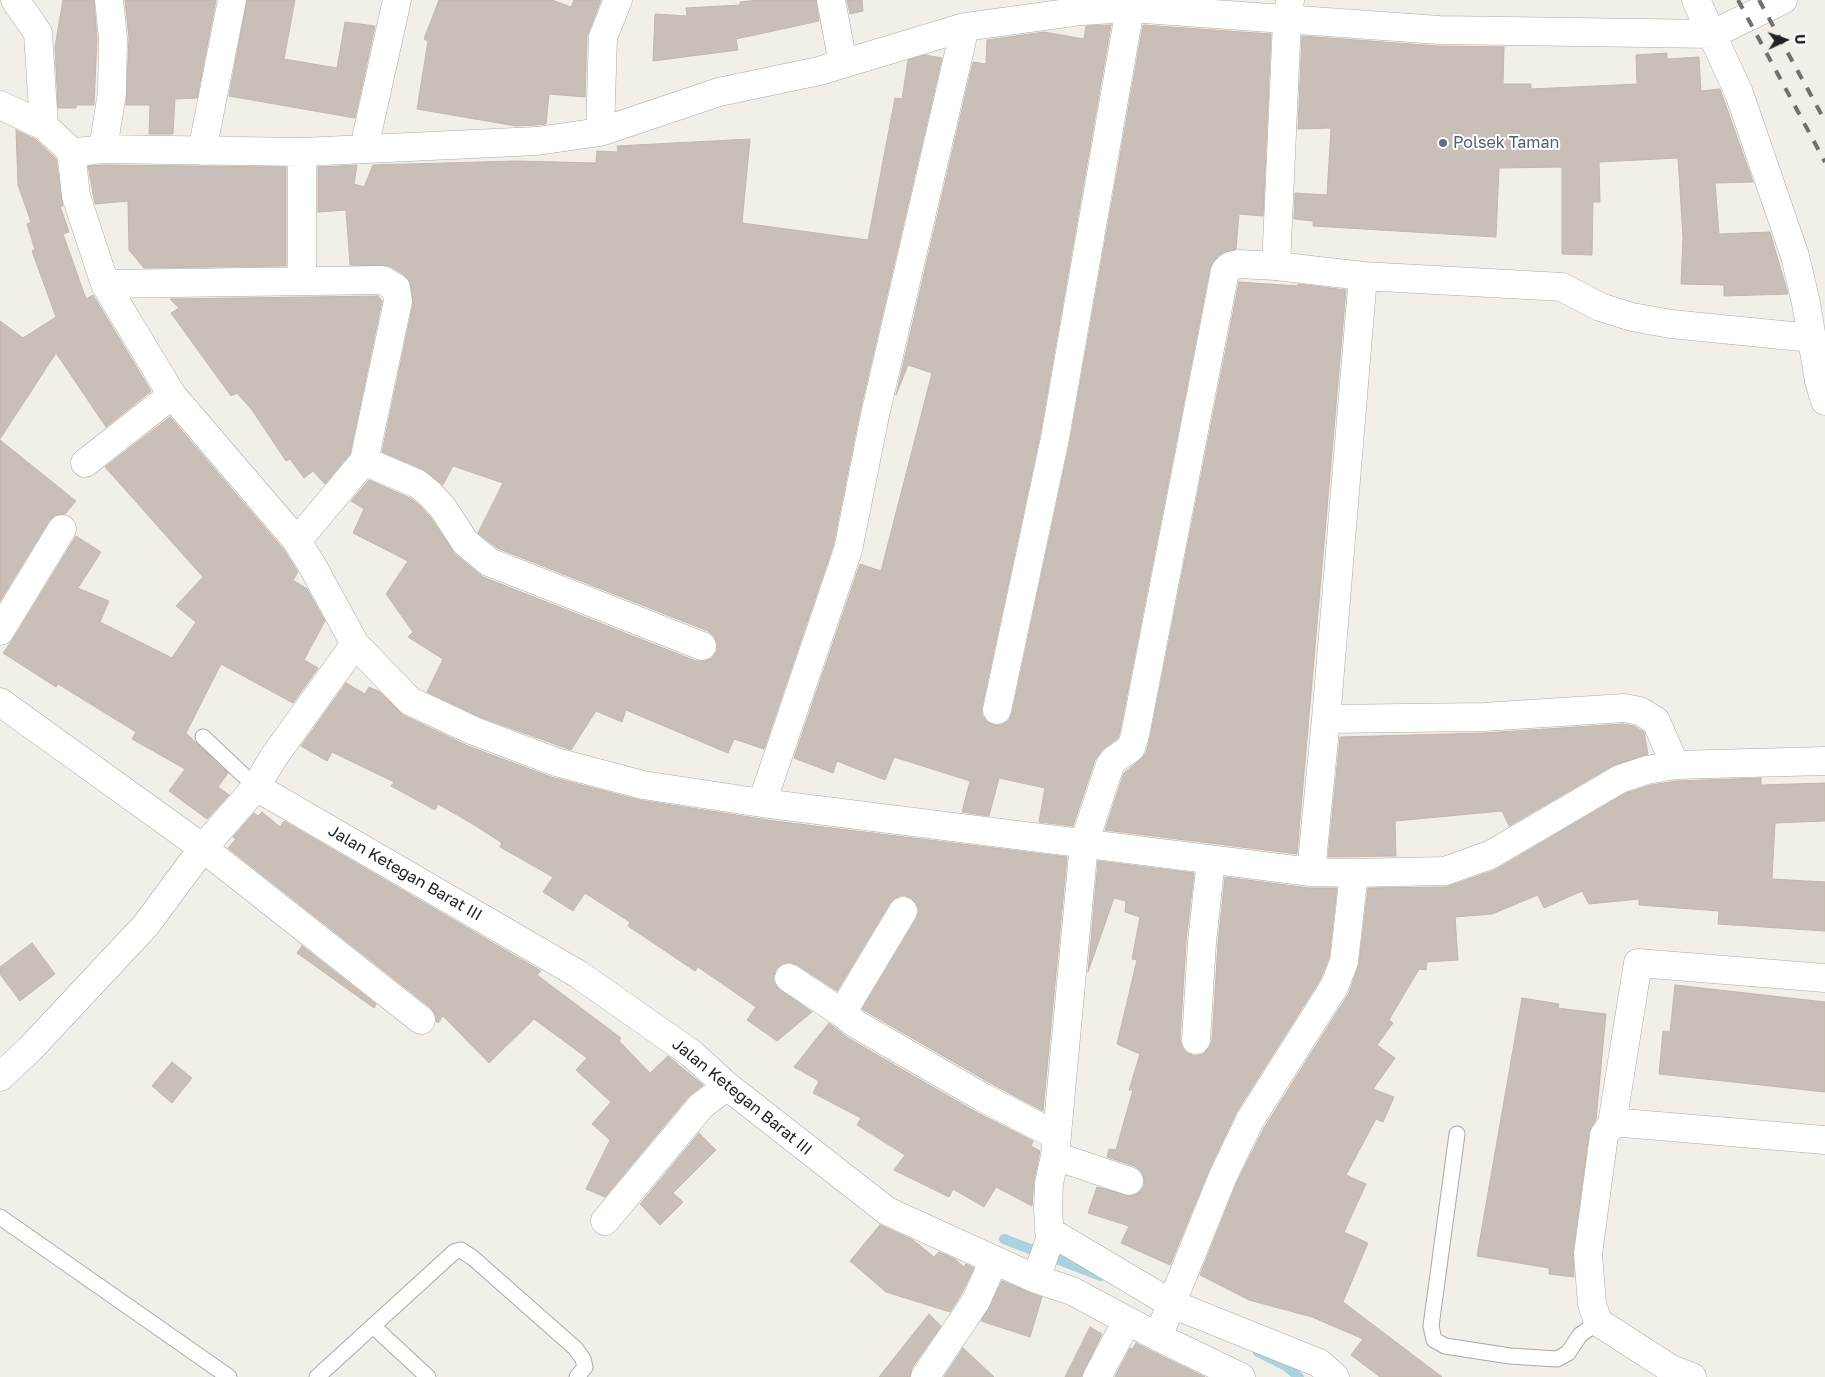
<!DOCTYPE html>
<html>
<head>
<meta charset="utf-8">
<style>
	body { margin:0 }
	#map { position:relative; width:1825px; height:1377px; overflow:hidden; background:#f2efe9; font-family:"Golos Text",sans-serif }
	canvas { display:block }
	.north { position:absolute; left:1760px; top:15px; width:50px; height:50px; -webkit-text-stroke:4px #fff; paint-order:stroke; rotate:87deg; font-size:14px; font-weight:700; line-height:20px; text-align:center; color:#222 }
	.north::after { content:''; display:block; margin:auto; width:18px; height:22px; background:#222; clip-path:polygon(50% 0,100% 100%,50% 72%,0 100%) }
</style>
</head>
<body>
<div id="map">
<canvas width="1825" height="1377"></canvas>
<div class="north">U</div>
</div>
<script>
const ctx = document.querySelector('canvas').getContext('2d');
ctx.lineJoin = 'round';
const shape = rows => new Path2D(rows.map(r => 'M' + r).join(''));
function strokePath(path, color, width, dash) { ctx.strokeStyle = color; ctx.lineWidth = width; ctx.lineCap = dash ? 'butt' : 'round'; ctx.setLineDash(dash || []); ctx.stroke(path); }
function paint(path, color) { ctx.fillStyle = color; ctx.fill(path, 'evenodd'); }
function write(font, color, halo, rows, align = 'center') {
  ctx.font = font + ' "Golos Text",sans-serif'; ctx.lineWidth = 4; ctx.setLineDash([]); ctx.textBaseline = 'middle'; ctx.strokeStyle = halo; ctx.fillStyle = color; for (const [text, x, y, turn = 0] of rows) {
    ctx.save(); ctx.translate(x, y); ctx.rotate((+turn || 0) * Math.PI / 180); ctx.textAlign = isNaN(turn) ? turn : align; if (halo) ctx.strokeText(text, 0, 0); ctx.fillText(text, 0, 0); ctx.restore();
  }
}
const stream = shape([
	[1004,1239,1101,1276],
	[1258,1352,1286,1366,1299,1377]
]);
const building = shape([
	[63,0,94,0,97,39,94,105,76,105,76,108,58,108,55,47,63,0],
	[125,0,216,0,197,98,175,99,173,134,149,134,150,105,126,105,129,38,125,0],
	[247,0,295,0,284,59,337,68,345,22,375,26,355,118,229,96,247,0],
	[439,0,552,0,571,7,574,0,601,0,587,36,585,97,549,94,546,124,536,125,516,126,417,109,428,41,424,39,439,0],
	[759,0,816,0,819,21,736,39,738,50,653,61,655,14,687,16,686,8,740,5,740,2,759,0],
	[847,0,862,0,863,11,850,14,847,0],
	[1111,25,1040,435,982,707,982,715,987,722,994,725,1002,725,1009,720,1012,713,1070,441,1143,25,1271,34,1263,216,1239,214,1236,249,1219,255,1210,268,1120,731,1118,738,1103,749,1095,760,1073,826,1039,822,1045,788,999,778,989,816,962,812,970,781,894,757,885,780,837,761,833,773,794,758,860,564,881,571,932,373,908,365,896,395,973,62,986,64,987,40,1044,32,1084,39,1086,26,1111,25],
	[1302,36,1438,46,1504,47,1503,84,1531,84,1531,89,1637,84,1636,55,1667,53,1667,59,1699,57,1701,91,1720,89,1753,182,1715,183,1719,234,1770,232,1788,294,1724,296,1724,285,1681,284,1683,238,1678,158,1599,162,1600,202,1593,202,1592,255,1562,254,1562,167,1499,168,1496,237,1313,226,1313,221,1294,219,1295,193,1327,195,1331,128,1298,129,1302,36],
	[925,55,942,58,860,411,833,546,764,749,734,739,728,753,626,710,622,722,596,711,571,750,480,717,427,692,443,659,408,637,413,632,386,594,408,561,353,533,364,509,351,501,369,480,410,498,418,504,431,518,455,554,483,577,696,661,705,661,712,658,717,651,717,643,714,636,708,631,497,548,478,533,503,483,453,466,443,485,424,470,382,452,413,304,411,286,404,275,389,266,350,265,346,210,318,212,318,167,357,165,354,184,364,187,373,165,517,161,596,163,597,151,618,152,617,146,750,139,742,223,868,240,895,98,902,99,908,60,925,55],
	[16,130,35,139,56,159,63,206,60,206,69,232,63,234,86,299,93,295,151,391,106,427,56,353,0,439,0,321,23,338,56,317,32,251,35,250,27,224,31,222,18,185,16,130],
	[104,165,286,167,286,266,144,268,129,250,128,201,95,204,88,166,104,165],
	[1239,282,1298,286,1298,284,1346,290,1297,854,1105,830,1124,773,1140,760,1146,753,1150,738,1239,282],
	[378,296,382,301,350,454,325,484,313,471,304,478,290,459,286,461,252,410,237,393,231,396,171,313,179,308,170,299,378,296],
	[170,417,284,550,298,572,293,580,307,589,325,621,304,660,318,668,293,703,221,664,186,733,228,773,218,787,229,795,207,819,169,791,185,769,132,739,136,732,58,684,56,687,3,653,13,639,76,536,101,552,78,588,109,601,100,622,172,658,196,622,176,606,203,577,105,467,170,417],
	[0,440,76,501,65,514,55,515,49,521,0,601,0,440],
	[346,683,365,694,369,687,380,692,403,715,468,746,551,777,639,800,775,821,1067,857,1043,1111,990,1083,862,1009,916,919,919,911,916,903,911,898,903,895,895,898,890,903,837,991,797,965,789,962,782,964,776,969,773,978,775,985,812,1012,777,1041,747,1020,756,1007,698,967,695,971,628,926,630,922,585,893,573,911,543,892,553,877,500,847,502,843,476,826,438,804,435,810,391,786,394,782,332,752,327,761,301,746,346,683],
	[1623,724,1634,726,1644,732,1648,754,1612,766,1509,826,1502,811,1395,821,1396,856,1328,857,1340,737,1484,733,1623,724],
	[1761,778,1761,785,1825,783,1825,821,1775,823,1772,879,1825,882,1825,931,1718,924,1719,911,1639,905,1639,899,1589,904,1582,891,1544,908,1538,895,1492,914,1455,917,1458,960,1427,962,1426,970,1419,969,1389,1020,1393,1023,1377,1045,1395,1058,1373,1089,1394,1097,1383,1122,1376,1119,1346,1175,1366,1184,1344,1232,1368,1243,1343,1302,1442,1377,1380,1377,1351,1355,1363,1339,1312,1317,1249,1300,1200,1275,1237,1182,1264,1128,1349,993,1359,964,1368,888,1446,887,1495,870,1626,793,1651,785,1677,781,1761,778],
	[262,812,280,827,284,821,541,971,537,975,621,1038,619,1041,650,1073,668,1056,703,1085,689,1096,605,1197,586,1189,610,1140,592,1124,611,1102,576,1070,587,1058,534,1019,489,1063,443,1016,438,1023,436,1021,435,1014,431,1008,228,848,236,839,233,837,254,813,258,816,262,812],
	[1098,861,1194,873,1186,941,1180,1039,1182,1047,1187,1053,1195,1056,1203,1054,1209,1048,1212,1041,1218,943,1225,877,1309,888,1337,888,1329,958,1320,980,1236,1113,1209,1170,1170,1265,1121,1243,1129,1226,1088,1213,1097,1187,1132,1196,1140,1192,1144,1186,1144,1178,1141,1171,1134,1166,1107,1157,1109,1149,1116,1150,1133,1090,1129,1090,1140,1054,1117,1044,1137,960,1132,959,1140,917,1125,912,1126,901,1114,898,1088,972,1098,861],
	[32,943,55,974,20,1001,0,974,0,967,32,943],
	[302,946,376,1004,374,1008,297,953,302,946],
	[1675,985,1825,1002,1825,1092,1659,1074,1663,1031,1670,1032,1675,985],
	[1522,998,1559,1004,1558,1008,1606,1014,1596,1119,1589,1133,1573,1252,1574,1277,1549,1274,1549,1268,1477,1256,1522,998],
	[829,1023,848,1038,974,1111,1033,1141,1031,1146,1040,1151,1034,1180,1032,1206,996,1187,984,1207,953,1189,949,1197,894,1170,905,1155,857,1125,861,1118,813,1093,819,1081,794,1067,829,1023],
	[172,1062,192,1078,172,1103,152,1086,172,1062],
	[699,1133,716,1150,673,1193,683,1202,660,1225,640,1204,699,1133],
	[880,1225,913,1240,934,1257,939,1252,955,1259,964,1267,966,1264,974,1268,962,1293,950,1312,886,1292,850,1261,880,1225],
	[1002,1281,1042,1297,1030,1337,981,1321,1002,1281],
	[929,1314,941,1326,912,1368,910,1377,879,1377,929,1314],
	[1090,1327,1102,1334,1081,1377,1065,1377,1090,1327],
	[1136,1343,1151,1351,1205,1377,1115,1377,1130,1348,1133,1349,1136,1343],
	[963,1348,994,1377,944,1377,963,1348]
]);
const service = shape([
	[203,737,256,787],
	[1457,1134,1431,1326,1434,1340,1445,1346,1510,1356,1557,1359,1568,1353,1580,1335,1598,1322],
	[0,1217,229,1377],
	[374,1327,428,1377],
	[317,1377,454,1252,461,1250,473,1258,575,1348,583,1359,585,1367,577,1377]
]);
const minor = shape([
	[15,0,38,33,44,126],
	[831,0,843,64],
	[1696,0,1739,93,1795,256,1806,303,1819,381,1825,401],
	[0,105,44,126,71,151,78,152,103,149,302,152,537,141,600,132,719,92,819,71,965,27,1082,11,1130,8,1439,30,1713,34,1783,0],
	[600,132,603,37,618,0],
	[364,148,397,0],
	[103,149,112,93,113,38,109,0],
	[71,151,76,196,105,284,172,395,297,541,313,567,355,644,410,701,474,731,556,762,643,785,762,803,1311,872,1354,873,1445,871,1490,855,1620,779,1647,770,1675,765,1825,761],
	[202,151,232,0],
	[1276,266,1287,21,1290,0],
	[1363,276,1562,287,1600,307,1632,317,1671,324,1812,338],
	[302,281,302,152],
	[105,284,382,280,396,288,398,301,364,461,297,541],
	[364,461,418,484,429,493,443,508,465,542,489,562,702,646],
	[85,463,172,395],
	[0,631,62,529],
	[0,702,203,848,421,1020],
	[997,710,1055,438,1130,8],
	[1326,719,1483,717,1624,708,1640,711,1656,721,1675,765],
	[256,787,578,974,692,1054,727,1086,887,1211,1036,1279,1072,1291,1158,1337,1241,1377],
	[762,803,848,550,875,415,965,27],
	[903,911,842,1013,856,1024,982,1097,1057,1136],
	[789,978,842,1013],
	[1196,1040,1202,942,1211,860],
	[0,1077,30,1049,146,925,203,848,256,787,273,758,355,644],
	[1612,1124,1638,963,1825,978],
	[1055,1156,1129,1181],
	[605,1221,701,1106,727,1086],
	[1049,1231,1172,1304,1319,1363,1335,1377],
	[1036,1279,1050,1239,1048,1209,1049,1183,1055,1156,1084,843,1110,765,1115,759,1131,748,1135,735,1225,271,1230,266,1239,264,1276,266,1363,276,1326,719,1311,872],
	[1158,1337,1223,1176,1250,1120,1334,987,1344,962,1354,873],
	[925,1377,976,1301,994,1260],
	[1097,1377,1127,1321],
	[1692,1377,1671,1369,1598,1322,1592,1304,1588,1254,1604,1135,1612,1124,1623,1123,1825,1140]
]);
const rail = shape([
	[1738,0,1825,162],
	[1759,0,1825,121]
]);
const markers = [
	[1443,143,5,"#5c6f8a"]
];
const serviceNames = [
	["Polsek Taman",1453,143]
];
const streetNames = [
	["Jalan Ketegan Barat III",405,873,30],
	["Jalan Ketegan Barat III",742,1097,39]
];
strokePath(stream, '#aad3df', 10);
paint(building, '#c7bfb8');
strokePath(building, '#c4b6ab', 1);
strokePath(service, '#a9a9a9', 17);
strokePath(minor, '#a9a9a9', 29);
strokePath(service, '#fff', 15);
strokePath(minor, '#fff', 28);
strokePath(rail, '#707070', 4, [10, 10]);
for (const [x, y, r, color] of markers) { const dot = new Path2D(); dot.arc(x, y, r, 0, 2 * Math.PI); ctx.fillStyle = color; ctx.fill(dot); strokePath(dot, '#fff', 2); }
write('16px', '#4e5e75', '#fff', serviceNames, 'left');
write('16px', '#222', '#fff', streetNames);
</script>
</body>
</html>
